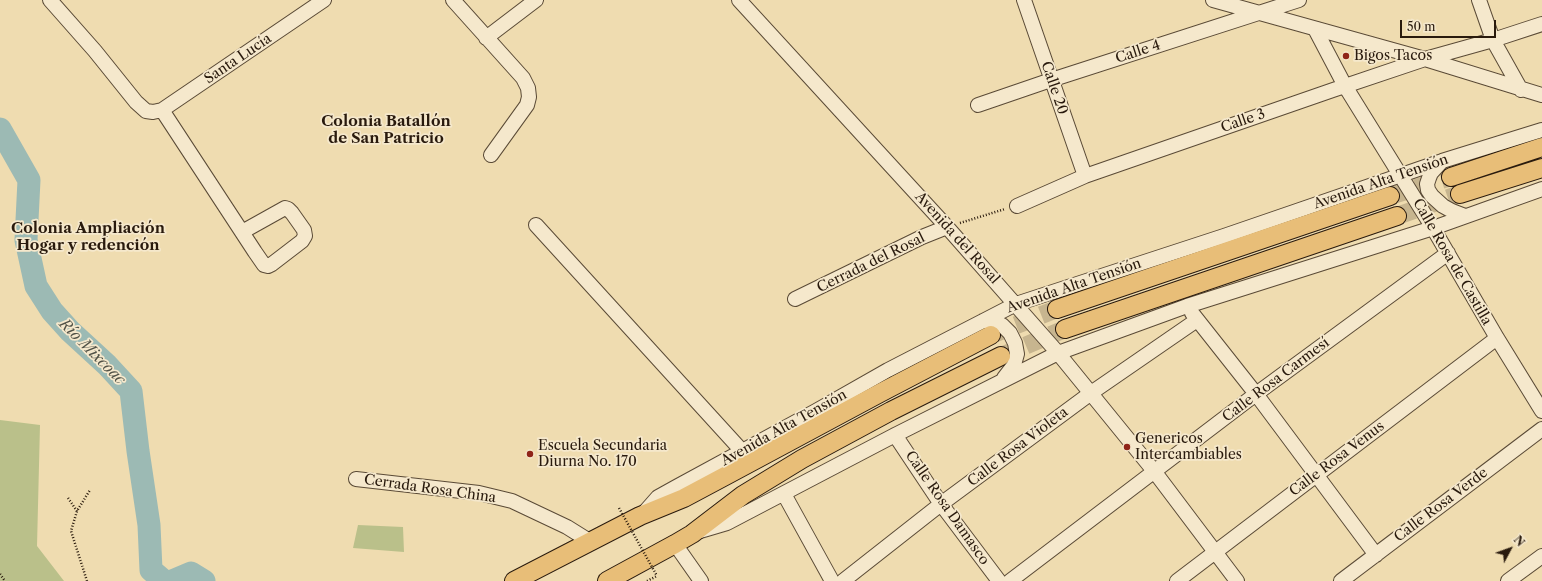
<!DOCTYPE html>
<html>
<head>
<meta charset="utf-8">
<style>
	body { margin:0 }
	#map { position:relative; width:1542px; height:581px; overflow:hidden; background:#efdcb0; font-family:"Libre Caslon Text",serif }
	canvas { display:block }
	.north { position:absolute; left:1490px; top:529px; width:40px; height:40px; -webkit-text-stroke:3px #f5e8cc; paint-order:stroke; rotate:49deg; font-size:11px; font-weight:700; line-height:16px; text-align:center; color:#291a0d }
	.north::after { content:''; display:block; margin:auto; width:14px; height:18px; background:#291a0d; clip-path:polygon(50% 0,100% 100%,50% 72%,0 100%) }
	.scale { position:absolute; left:1400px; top:20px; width:96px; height:18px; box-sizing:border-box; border:2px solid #291a0d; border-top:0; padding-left:5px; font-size:12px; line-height:14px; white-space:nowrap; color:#291a0d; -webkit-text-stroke:3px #f5e8cc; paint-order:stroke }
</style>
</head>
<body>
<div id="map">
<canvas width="1542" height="581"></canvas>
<div class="north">N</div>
<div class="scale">50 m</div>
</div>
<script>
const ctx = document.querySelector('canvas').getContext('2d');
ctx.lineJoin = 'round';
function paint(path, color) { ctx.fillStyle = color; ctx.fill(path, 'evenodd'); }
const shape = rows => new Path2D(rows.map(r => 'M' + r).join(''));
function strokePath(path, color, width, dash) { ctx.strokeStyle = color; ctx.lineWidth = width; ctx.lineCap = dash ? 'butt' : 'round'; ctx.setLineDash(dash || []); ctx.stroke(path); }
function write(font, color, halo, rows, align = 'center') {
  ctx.font = font + ' "Libre Caslon Text",serif'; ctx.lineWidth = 3.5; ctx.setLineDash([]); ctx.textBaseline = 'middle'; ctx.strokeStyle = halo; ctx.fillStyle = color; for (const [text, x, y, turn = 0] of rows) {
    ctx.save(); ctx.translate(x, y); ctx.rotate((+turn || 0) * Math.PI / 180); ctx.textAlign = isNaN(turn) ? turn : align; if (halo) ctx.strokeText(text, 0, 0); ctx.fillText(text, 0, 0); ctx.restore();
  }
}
const green = shape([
	[0,420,40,425,37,546,64,581,0,581],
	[358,525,403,527,404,552,353,548]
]);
const river = shape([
	[0,129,29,180,26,240,36,286,52,311,70,331,107,365,131,391,138,451,149,525,151,570,164,581],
	[172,581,191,573,204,581]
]);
const majorTunnel = shape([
	[1390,196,1451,177],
	[1397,216,1460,194],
	[991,335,1057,309],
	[1001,356,1065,329]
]);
const path = shape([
	[960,223,1005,209],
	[68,498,77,511],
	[0,574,5,581],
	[87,581,71,531,77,511,90,490],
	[647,581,657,576]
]);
const minor = shape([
	[50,0,95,51,136,102,146,111,153,112,162,110,324,0],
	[453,0,523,78,528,88,529,97,527,105,491,155],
	[739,0,947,227,1058,353,1154,471,1237,581],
	[1024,0,1085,176],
	[1213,0,1425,59,1542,95],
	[1479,0,1493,40,1521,90],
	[1315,29,1345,86,1433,228,1497,338,1542,411],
	[486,38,536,0],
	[978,105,1051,80,1299,0],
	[162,110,255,252,264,265,268,266,272,264,302,241,305,236,304,230,292,213,288,209,285,208,242,232],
	[1442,161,1431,173,1429,178,1427,184,1428,190,1432,196,1443,206,1452,211,1465,216],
	[1017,206,1085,176,1333,90,1425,59,1493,40,1542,24],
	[536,225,742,451],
	[795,299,922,237,947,227],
	[1192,313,1256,394,1376,555],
	[983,321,992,321,1002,325,1010,333,1015,343,1017,354,1014,365,1004,378],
	[895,435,941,504,999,581],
	[356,479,479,493,512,501,567,527,591,542],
	[784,494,832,581],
	[643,514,658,497,676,487,816,411,888,370,1016,304,1224,236,1442,161,1542,130],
	[700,531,727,523,895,435,1058,353,1187,306,1433,228,1542,189],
	[675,544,701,581],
	[843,581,941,504,1091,393,1197,320],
	[1010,581,1256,394,1448,253],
	[1177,581,1497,338],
	[1341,581,1542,429],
	[1508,581,1542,556]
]);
const major = shape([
	[1451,177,1542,147],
	[1460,194,1542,168],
	[1057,309,1390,196],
	[1065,329,1397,216],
	[514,581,640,516,684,498,729,474,880,393,991,335],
	[607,581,675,544,692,534,743,495,802,459,891,411,1001,356]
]);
const pathBridge = shape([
	[619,508,657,576]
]);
const markers = [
	[1346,56,4,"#8f2418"],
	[1127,447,4,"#8f2418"],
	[530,454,4,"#8f2418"]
];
const streetNames = [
	["Calle 4",1138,52,-18],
	["Santa Lucía",238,59,-34],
	["Calle 20",1054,88,71],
	["Calle 3",1243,121,-19],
	["Avenida Alta Tensión",1381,182,-19],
	["Avenida del Rosal",957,238,48],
	["Calle Rosa de Castilla",1452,262,60],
	["Cerrada del Rosal",871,263,-26],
	["Avenida Alta Tensión",1074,286,-19],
	["Calle Rosa Carmesí",1276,380,-37],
	["Avenida Alta Tensión",784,428,-29],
	["Calle Rosa Violeta",1018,447,-37],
	["Calle Rosa Venus",1337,459,-37],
	["Cerrada Rosa China",430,489,8],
	["Calle Rosa Verde",1441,505,-37],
	["Calle Rosa Damasco",947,508,55]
];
const poiNames = [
	["Bigos Tacos",1354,56],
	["Genericos",1135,439],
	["Intercambiables",1135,455],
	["Escuela Secundaria",538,446],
	["Diurna No. 170",538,462]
];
const neighbourhoodNames = [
	["Colonia Batallón",386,122],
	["de San Patricio",386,139],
	["Colonia Ampliación",88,229],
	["Hogar y redención",88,246]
];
const waterNames = [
	["Río Mixcoac",92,352,45]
];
paint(green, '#bac08a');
strokePath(river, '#9cbab4', 23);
strokePath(majorTunnel, '#c7b58f', 18, [18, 9]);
strokePath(minor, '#5a4a36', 16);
strokePath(major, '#291a0d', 20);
strokePath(path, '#291a0d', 2.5, [1, 2]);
strokePath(minor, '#f5e8cc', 14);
strokePath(major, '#e8be78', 18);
strokePath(pathBridge, '#291a0d', 2.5, [1, 2]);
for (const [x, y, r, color] of markers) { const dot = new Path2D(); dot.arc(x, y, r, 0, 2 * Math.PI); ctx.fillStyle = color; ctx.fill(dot); strokePath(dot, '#f5e8cc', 1.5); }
write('14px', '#291a0d', '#f5e8cc', streetNames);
write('14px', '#291a0d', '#f5e8cc', poiNames, 'left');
write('bold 15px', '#291a0d', '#f5e8cc', neighbourhoodNames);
write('italic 15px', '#515247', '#f5e8cc', waterNames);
</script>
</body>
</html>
